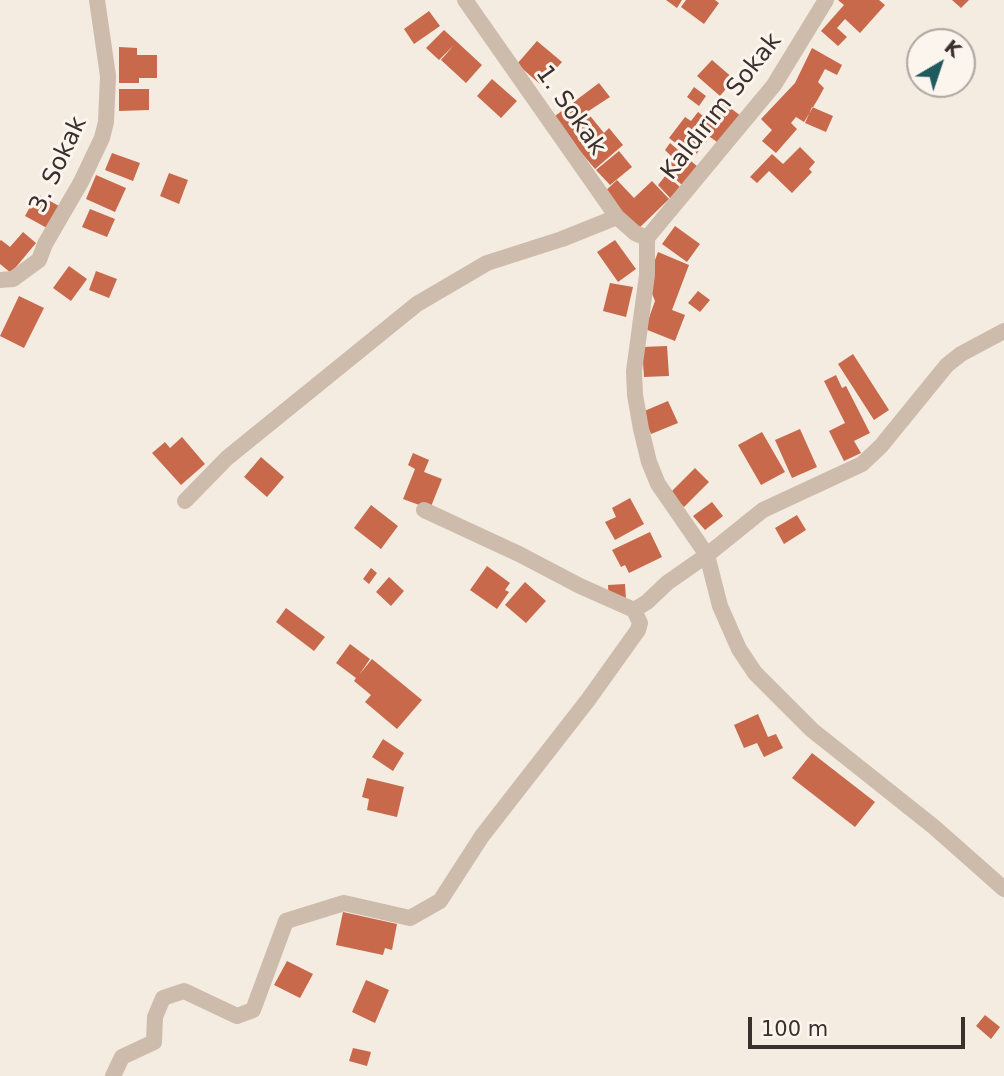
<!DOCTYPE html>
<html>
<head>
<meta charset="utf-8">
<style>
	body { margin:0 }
	#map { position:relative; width:1004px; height:1076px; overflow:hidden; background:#f4ebe1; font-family:"DejaVu Sans",sans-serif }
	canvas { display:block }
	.north { position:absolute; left:906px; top:28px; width:70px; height:70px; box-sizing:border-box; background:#fbf5ee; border:2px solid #aea6a0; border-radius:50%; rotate:39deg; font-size:19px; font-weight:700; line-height:28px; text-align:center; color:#3b302b }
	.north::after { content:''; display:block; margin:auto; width:24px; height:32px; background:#1f5a5e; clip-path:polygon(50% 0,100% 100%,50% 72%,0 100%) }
	.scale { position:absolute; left:748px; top:1017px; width:217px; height:32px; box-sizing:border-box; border:4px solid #3b302b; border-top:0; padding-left:9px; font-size:21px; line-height:24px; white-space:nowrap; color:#3b302b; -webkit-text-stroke:5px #fbf5ee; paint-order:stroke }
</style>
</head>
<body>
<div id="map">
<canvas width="1004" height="1076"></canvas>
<div class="north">K</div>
<div class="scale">100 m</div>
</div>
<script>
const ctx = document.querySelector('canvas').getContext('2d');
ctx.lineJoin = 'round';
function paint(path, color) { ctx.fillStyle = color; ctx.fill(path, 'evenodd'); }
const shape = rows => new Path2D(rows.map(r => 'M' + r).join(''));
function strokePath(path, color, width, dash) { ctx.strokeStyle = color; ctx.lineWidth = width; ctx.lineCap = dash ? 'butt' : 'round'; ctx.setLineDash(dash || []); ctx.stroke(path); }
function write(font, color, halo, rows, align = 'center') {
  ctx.font = font + ' "DejaVu Sans",sans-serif'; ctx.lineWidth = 6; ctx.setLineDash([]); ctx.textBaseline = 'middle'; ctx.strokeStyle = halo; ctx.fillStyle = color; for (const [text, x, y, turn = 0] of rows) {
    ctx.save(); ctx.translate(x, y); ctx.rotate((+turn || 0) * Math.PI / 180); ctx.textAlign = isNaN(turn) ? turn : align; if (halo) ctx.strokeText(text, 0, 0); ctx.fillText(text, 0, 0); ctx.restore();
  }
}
const building = shape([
	[666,0,682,0,677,8],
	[686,0,715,0,719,3,704,24,681,7],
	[838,0,879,0,885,5,860,33,845,19,837,28,847,37,838,46,821,31,844,5],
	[952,0,969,0,961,8],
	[429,11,440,26,414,44,404,29],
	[444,30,482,65,466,83,441,60,454,45,439,60,426,48],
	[537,41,562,62,541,85,517,64],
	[119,47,137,48,137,55,157,55,157,78,139,78,139,83,119,83],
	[812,48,842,65,837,75,825,69,818,82,824,88,818,99,804,122,796,117,791,123,797,129,776,153,762,141,772,130,761,119,795,83],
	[712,60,734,79,720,96,697,76],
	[492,79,517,101,501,118,477,96],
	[599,83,610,97,587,112,604,133,609,128,623,145,595,169,564,132,555,116],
	[694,87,706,96,699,106,687,97],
	[119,89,149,89,149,110,119,111],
	[721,101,741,116,720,144,710,137,694,157,669,138,685,117,691,121,698,112,707,119],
	[812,107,833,116,826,132,805,123],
	[670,143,698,167,682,185,664,169,673,158,665,150],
	[800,147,815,162,809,169,812,172,792,193,769,171,757,183,750,177,772,154,783,164],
	[619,151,632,167,610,185,596,170],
	[112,153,140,163,133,181,105,170],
	[169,173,188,180,179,204,160,196],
	[96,175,126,188,115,212,86,199],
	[666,175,680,187,671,199,658,185],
	[617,180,634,198,652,181,669,199,635,232,600,196],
	[37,194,59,206,47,228,25,216],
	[90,209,115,219,107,237,82,227],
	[675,226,700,244,687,262,662,244],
	[23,232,36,243,11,273,0,264,0,241,1,240,10,247],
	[615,240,636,269,618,282,597,252],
	[658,252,689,265,672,310,685,315,675,341,645,329,655,301,647,281],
	[69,266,87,279,71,301,53,288],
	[96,271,117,279,109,298,89,290],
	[610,283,633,287,626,317,603,311],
	[698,291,710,300,700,312,688,303],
	[19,296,44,308,24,348,0,336],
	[667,346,669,376,644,377,642,347],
	[853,354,889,410,874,420,838,364],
	[836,375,842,388,846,386,870,433,854,441,861,453,844,461,829,431,845,423,824,381],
	[668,401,678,423,651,434,642,412],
	[800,429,817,467,792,478,775,440],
	[762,432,785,472,761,485,738,445],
	[182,437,205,464,181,485,152,453,165,442,170,448],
	[413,453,429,460,424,472,442,479,430,509,403,499,415,469,408,465],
	[261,457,284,477,267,497,244,477],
	[695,468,709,482,684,507,670,493],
	[630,498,644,524,615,540,605,522,616,517,612,508],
	[712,502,723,516,705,530,693,516],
	[371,505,398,526,381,549,354,528],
	[797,515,806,530,784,544,775,528],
	[650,532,662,557,629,573,625,565,621,567,612,550],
	[487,566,510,583,505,590,509,592,497,609,470,590],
	[371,568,377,573,369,584,363,579],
	[389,577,404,591,391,606,376,592],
	[525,582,546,601,526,623,505,605],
	[625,584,626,600,609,602,608,585],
	[286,608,325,637,314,651,276,622],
	[350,644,370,659,359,675,372,659,422,700,397,729,365,702,371,695,354,681,356,678,336,663],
	[758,714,768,737,776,734,783,748,764,757,757,743,744,748,734,725],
	[383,739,404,753,393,771,372,757],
	[812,753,875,802,855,827,792,778],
	[367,778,404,787,397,817,367,810,369,799,362,797],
	[343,912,397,924,392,950,385,948,383,955,336,945],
	[287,961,313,974,300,998,274,985],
	[366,980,389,990,375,1023,352,1012],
	[985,1015,1000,1027,991,1039,976,1026],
	[353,1048,371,1052,367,1066,349,1061]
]);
const minor = shape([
	[465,0,617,217,635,233,647,238],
	[647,238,647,275,634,371,635,395,641,429,649,462,658,484,707,555,720,606,739,649,755,673,812,730,934,827,1004,889],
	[647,238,774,85,826,0],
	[0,280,13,279,39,260,45,244,81,182,102,138,106,122,108,76,97,0],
	[185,501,227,458,417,304,487,263,562,239,617,217],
	[424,510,519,554,580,586,634,610,647,602,667,583,707,555,763,510,862,464,881,446,947,365,961,354,1004,331],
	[113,1076,122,1057,154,1042,155,1017,163,998,184,991,237,1016,253,1010,286,921,344,903,410,918,440,901,482,836,588,700,638,630,640,623,634,610]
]);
const streetNames = [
	["Kaldırım Sokak",722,107,-52],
	["1. Sokak",570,111,55],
	["3. Sokak",59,165,-65]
];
paint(building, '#c8694b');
strokePath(minor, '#cdbbac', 16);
write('24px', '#3b302b', '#fbf5ee', streetNames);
</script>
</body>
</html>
